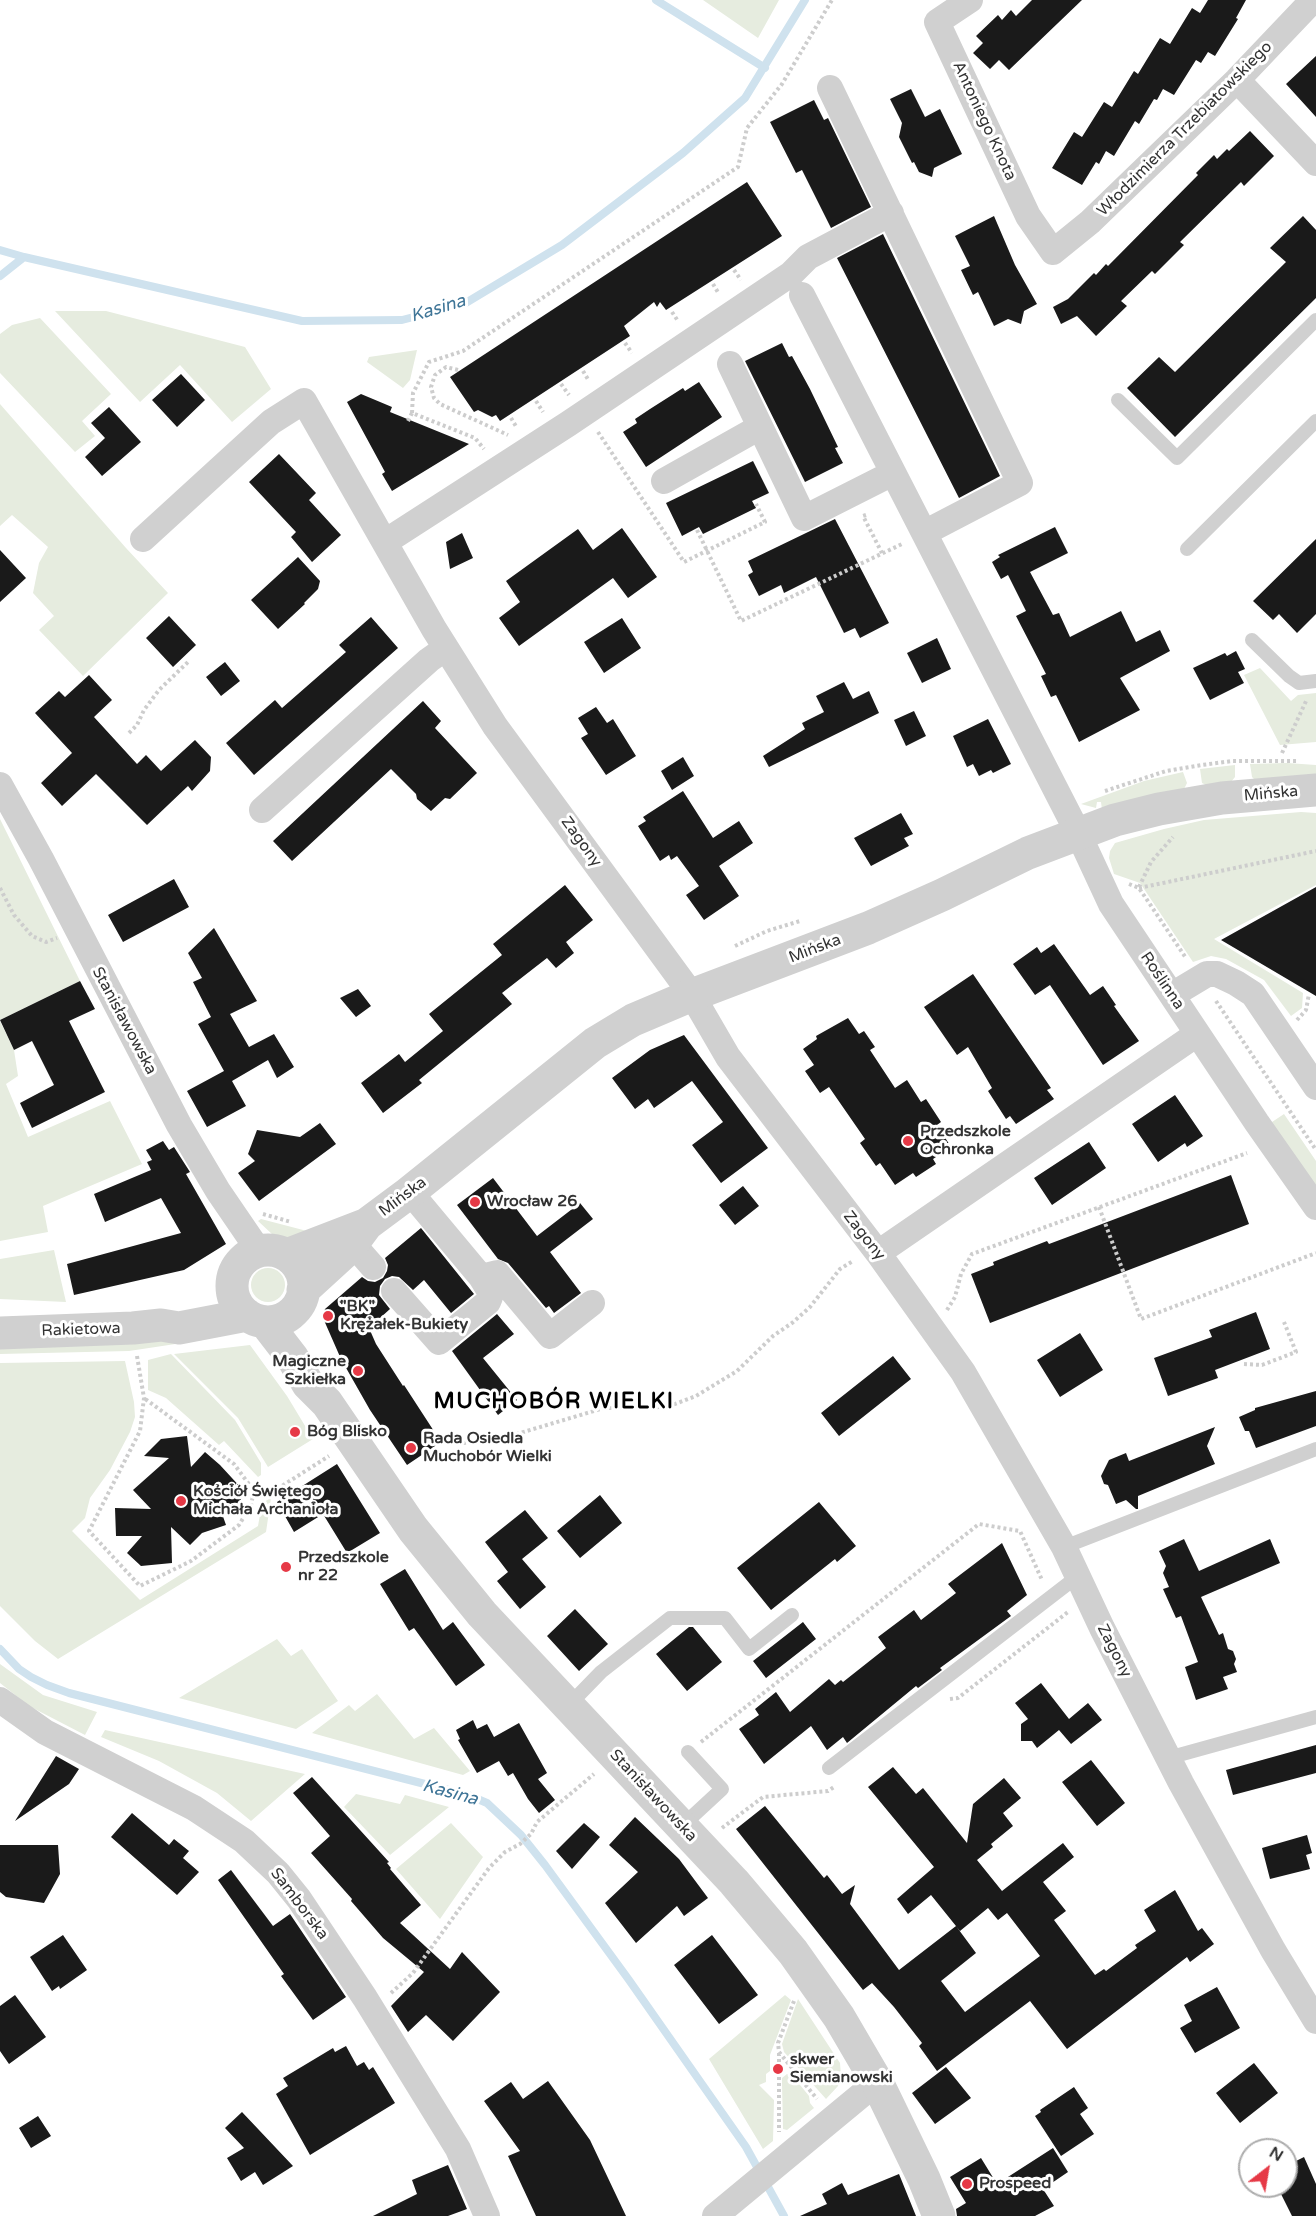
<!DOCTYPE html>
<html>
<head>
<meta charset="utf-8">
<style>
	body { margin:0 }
	#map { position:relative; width:1316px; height:2216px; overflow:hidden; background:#fff; font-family:"Varela Round",sans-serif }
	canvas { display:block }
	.north { position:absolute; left:1238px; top:2138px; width:60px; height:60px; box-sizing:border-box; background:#fff; border:2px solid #adadad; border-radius:50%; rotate:31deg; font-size:16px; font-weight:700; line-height:24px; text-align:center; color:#333 }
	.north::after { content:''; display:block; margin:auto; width:21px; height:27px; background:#e63946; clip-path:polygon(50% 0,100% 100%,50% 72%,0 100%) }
</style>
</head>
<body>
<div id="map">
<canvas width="1316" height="2216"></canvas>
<div class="north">N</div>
</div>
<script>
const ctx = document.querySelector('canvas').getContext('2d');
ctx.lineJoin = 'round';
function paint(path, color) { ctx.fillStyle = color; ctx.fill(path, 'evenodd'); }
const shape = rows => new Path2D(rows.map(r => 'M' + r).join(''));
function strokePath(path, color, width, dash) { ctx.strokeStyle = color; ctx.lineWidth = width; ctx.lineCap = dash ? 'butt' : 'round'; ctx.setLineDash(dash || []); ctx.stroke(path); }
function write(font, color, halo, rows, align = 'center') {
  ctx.font = font + ' "Varela Round",sans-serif'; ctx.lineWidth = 6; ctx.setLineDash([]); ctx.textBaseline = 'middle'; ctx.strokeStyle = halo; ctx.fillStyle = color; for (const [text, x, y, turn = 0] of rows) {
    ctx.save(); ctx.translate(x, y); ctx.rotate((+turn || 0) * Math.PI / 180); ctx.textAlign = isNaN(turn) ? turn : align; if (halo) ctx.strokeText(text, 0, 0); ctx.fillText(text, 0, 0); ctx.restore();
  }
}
const green = shape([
	[703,0,779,0,758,38],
	[55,311,106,311,245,347,271,389,232,422,180,365,140,402],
	[40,318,111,394,82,421,95,436,75,452,0,373,0,334,12,325],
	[417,350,410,380,403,388,367,362,369,357],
	[0,404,126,548,168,593,83,676,39,630,54,616,33,593,39,563,48,547,12,515,0,526],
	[1260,668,1291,701,1298,695,1316,693,1316,742,1280,745,1244,675],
	[1287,763,1316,765,1316,775,1255,780,1252,777,1250,764],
	[1235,765,1235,777,1231,782,1206,785,1202,783,1200,769],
	[1183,772,1187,783,1184,789,1102,810,1101,802,1097,802,1096,808,1081,804,1144,781],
	[1301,812,1316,813,1316,885,1214,939,1303,993,1302,1008,1291,1016,1264,980,1226,959,1211,956,1193,962,1140,883,1114,874,1109,858,1110,851,1115,843,1164,829,1204,820],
	[0,819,80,981,0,1020],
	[0,1021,14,1050,18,1076,6,1084,28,1137,110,1101,142,1164,43,1206,48,1232,0,1241],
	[1284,1114,1316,1161,1316,1191,1269,1124],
	[261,1219,307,1231,287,1241,273,1235,258,1221],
	[54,1250,66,1302,0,1299,0,1259],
	'251 1285a17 17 0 1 1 34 0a17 17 0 1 1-34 0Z',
	[202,1340,129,1351,0,1354,0,1344],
	[250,1345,287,1396,313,1439,268,1467,238,1418,174,1354],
	[171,1354,235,1420,261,1463,261,1475,258,1477,224,1441,219,1445,166,1398,148,1390,148,1360],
	[125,1361,134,1402,135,1417,130,1432,110,1470,90,1498,85,1518,72,1531,140,1600,258,1526,262,1503,271,1498,266,1532,58,1659,35,1641,0,1606,0,1363],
	[277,1639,291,1656,302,1649,338,1701,296,1729,179,1698],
	[0,1664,43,1695,97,1712,85,1735,29,1706,0,1683],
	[377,1694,414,1739,434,1728,470,1771,463,1775,312,1733,349,1705,355,1711],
	[105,1730,305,1774,251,1821,217,1793,159,1761,101,1737],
	[356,1794,400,1804,405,1795,449,1807,390,1855,344,1807],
	[451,1823,483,1857,440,1919,396,1869],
	[785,1995,791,2000,770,2055,770,2071,766,2074,766,2082,759,2085,774,2100,773,2141,763,2149,709,2059],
	[798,1999,840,2063,841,2076,838,2086,826,2099,784,2052,782,2044],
	[787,2074,792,2075,809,2096,810,2103,814,2108,787,2130,783,2129,782,2082,782,2078]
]);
const stream = shape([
	[656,0,765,68],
	[0,250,24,257],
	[0,276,24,257,302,321,402,320,464,304,562,245,683,153,745,98,805,0],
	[0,1649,19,1669,31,1677,47,1685,69,1693,468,1795,487,1803,521,1835,545,1865,629,1980,746,2147,784,2216]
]);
const building = shape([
	[1032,0,1082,0,1009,70,999,60,990,69,973,53,983,43,976,36,998,15,1002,20,1011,10,1016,16],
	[1208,0,1246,0,1236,18,1238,19,1215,56,1208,52,1201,63,1196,60,1174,95,1163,89,1157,100,1154,99,1139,124,1135,121,1114,156,1106,151,1099,164,1096,162,1082,185,1052,168,1074,132,1082,137,1104,102,1112,107,1134,71,1138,74,1160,38,1170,44,1192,8,1200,13],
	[1316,56,1316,117,1286,84],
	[911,89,925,117,940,109,962,154,934,168,932,177,919,172,914,162,912,163,899,137,902,123,890,99],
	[814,100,824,120,828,118,871,207,831,228,802,170,796,173,770,122],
	[1250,131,1274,156,1244,186,1241,182,1180,242,1184,245,1155,274,1152,271,1121,301,1127,306,1096,336,1077,316,1061,324,1053,307,1068,299,1094,273,1096,275,1106,264,1108,266,1198,175,1196,173,1214,155,1217,159,1227,149,1229,151],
	[747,182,782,236,666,310,660,302,657,307,654,302,624,326,630,336,500,421,496,415,492,417,478,410,474,412,450,377],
	[994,216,1015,265,1037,304,1024,311,1021,324,1008,319,994,326,978,292,973,295,961,270,970,266,955,236],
	[1303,216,1316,230,1316,298,1175,437,1127,388,1159,357,1175,372,1286,262,1270,248],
	[883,234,1000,476,959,498,837,258],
	[782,343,789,357,792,356,810,389,838,447,835,448,843,463,805,482,745,361],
	[181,374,205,400,177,427,152,400],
	[699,382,722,417,646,467,623,432,637,423,635,419,650,409,683,388,685,391],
	[361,394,392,407,390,412,469,444,392,491,382,474,385,472,347,402],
	[109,407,141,442,102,476,85,457,105,438,91,423],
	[279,454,316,493,309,500,341,535,312,562,291,537,296,532,249,482],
	[753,461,769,493,752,501,756,508,703,534,699,527,682,536,666,503],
	[835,519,889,623,860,638,855,628,844,633,816,577,784,593,781,585,759,596,748,575,753,572,748,561],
	[1055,527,1068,553,1030,572,1053,615,1059,613,1070,637,1121,611,1136,642,1160,630,1170,651,1120,678,1140,710,1079,742,1056,695,1051,697,1041,676,1046,674,1016,616,1026,611,1008,575,1001,579,992,562,1000,557,998,555],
	[622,528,657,577,628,598,613,578,519,646,499,618,520,602,506,581,578,529,593,550],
	[462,533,473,558,450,569,446,542],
	[1316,539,1316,614,1297,633,1279,614,1273,620,1253,601],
	[0,550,26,578,0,602],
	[298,557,320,581,318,589,304,603,305,604,278,629,251,600],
	[169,616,196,645,173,667,146,638],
	[371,617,398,648,254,775,226,743,275,700,282,708,346,652,339,645],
	[622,618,641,648,604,673,584,642],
	[937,638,951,669,922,683,907,653],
	[1236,651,1245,669,1238,672,1244,683,1210,700,1193,668,1225,653,1227,656],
	[225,662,240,681,221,696,206,677],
	[89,675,112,700,94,717,137,764,146,755,161,771,195,740,211,757,210,771,192,791,188,786,147,825,96,774,62,806,41,783,72,753,35,713,59,691,65,697],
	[844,682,853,699,869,691,879,713,769,767,763,756,805,729,802,723,824,712,816,696],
	[423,701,441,721,435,728,477,773,450,799,445,798,431,811,417,799,416,794,391,769,292,861,273,841],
	[596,707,607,723,613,719,636,756,606,775,581,738,588,734,578,718],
	[914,711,926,736,906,746,894,720],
	[988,719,1011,764,993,773,991,770,979,776,973,764,967,767,953,736],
	[683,757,694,776,672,790,661,771],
	[683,791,713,838,739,821,753,843,719,866,739,896,704,920,686,895,699,886,677,856,671,860,669,855,660,861,638,826,646,821,643,817],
	[901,813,913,834,904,838,909,846,871,866,854,838],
	[174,879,189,907,123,942,108,915],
	[565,885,593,920,566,942,574,953,556,968,547,958,502,993,512,1004,419,1080,422,1083,383,1113,361,1083,399,1054,405,1062,443,1031,429,1014,502,955,493,944],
	[1316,887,1316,996,1221,940],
	[214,928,257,1001,230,1014,249,1047,274,1034,294,1067,277,1078,268,1060,232,1081,246,1106,207,1127,187,1091,224,1071,198,1024,211,1017,193,982,202,978,188,953],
	[1054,944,1090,995,1103,986,1116,1005,1114,1006,1139,1041,1103,1065,1050,985,1035,995,1013,964,1037,947,1041,953],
	[973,974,1051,1088,1047,1090,1054,1099,1016,1124,1010,1116,1006,1119,988,1091,992,1088,968,1047,957,1055,924,1007],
	[80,981,95,1009,69,1021,105,1092,32,1128,20,1103,54,1085,32,1041,14,1050,0,1020],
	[358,989,371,1006,356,1017,340,998],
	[848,1018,859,1034,864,1031,875,1047,870,1050,895,1088,907,1080,921,1102,926,1099,941,1122,937,1125,951,1147,933,1159,936,1164,916,1177,913,1173,895,1185,880,1163,876,1166,860,1143,865,1139,829,1087,820,1093,805,1071,814,1065,803,1049,817,1039,816,1036],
	[684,1035,768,1148,721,1183,692,1145,723,1122,692,1081,654,1108,648,1099,635,1109,612,1078,650,1050],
	[1175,1095,1203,1136,1187,1147,1185,1143,1158,1162,1132,1124],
	[320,1123,336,1144,259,1201,238,1173,255,1161,248,1154,257,1130,300,1137],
	[163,1141,169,1150,174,1147,190,1172,186,1174,226,1244,184,1270,74,1295,67,1264,181,1233,161,1198,105,1222,94,1194,151,1170,147,1162,152,1160,146,1150],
	[1089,1142,1106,1168,1052,1205,1034,1178],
	[1231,1175,1249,1224,990,1323,971,1274,994,1265,993,1262,1047,1241,1049,1244,1073,1235],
	[493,1178,537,1236,580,1203,593,1219,550,1252,581,1293,554,1313,549,1306,546,1308,508,1263,498,1259,457,1205],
	[743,1186,759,1206,735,1225,719,1205],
	[421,1228,474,1294,451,1313,424,1280,413,1290,399,1277,392,1276,385,1279,380,1286,379,1295,390,1309,369,1328,376,1344,403,1386,404,1385,441,1442,407,1465,370,1410,341,1359,323,1318,325,1309,362,1277,368,1281,375,1282,383,1278,387,1271,388,1265,385,1258],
	[1256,1312,1270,1349,1215,1370,1218,1378,1168,1396,1154,1358,1212,1337,1209,1330],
	[497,1314,514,1334,483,1358,517,1400,498,1415,452,1351],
	[1080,1333,1103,1370,1060,1397,1037,1360],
	[893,1356,911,1379,839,1436,821,1413],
	[1316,1391,1316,1426,1256,1448,1249,1431,1245,1431,1239,1417,1255,1410,1255,1408],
	[1215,1427,1207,1446,1215,1464,1138,1496,1138,1509,1136,1509,1126,1500,1116,1504,1108,1485,1104,1484,1101,1476,1109,1460,1126,1453,1129,1461],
	[187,1436,191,1467,205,1452,220,1465,243,1490,238,1513,220,1508,226,1525,202,1533,190,1545,171,1527,172,1563,141,1566,127,1553,142,1536,116,1536,115,1508,151,1509,133,1490,169,1458,144,1456,161,1439],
	[337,1464,380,1533,347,1553,323,1514,294,1532,277,1502],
	[600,1495,622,1523,580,1558,557,1531],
	[819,1502,856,1546,837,1562,835,1559,771,1610,737,1568],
	[525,1510,548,1538,522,1559,546,1587,520,1609,497,1581,508,1572,485,1542],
	[1184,1539,1199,1571,1270,1539,1280,1563,1201,1597,1219,1635,1223,1633,1228,1649,1233,1651,1236,1659,1234,1664,1237,1672,1223,1677,1228,1689,1196,1700,1185,1667,1198,1662,1181,1616,1176,1618,1163,1589,1169,1587,1163,1573,1166,1566,1159,1551],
	[1002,1543,1027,1595,1007,1611,1011,1616,940,1668,942,1670,918,1688,916,1686,847,1743,843,1737,827,1750,811,1726,764,1764,739,1729,759,1715,755,1709,776,1692,790,1712,829,1679,835,1685,841,1680,843,1682,886,1648,878,1637,914,1610,921,1620,956,1593,948,1584],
	[405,1569,443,1630,453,1622,485,1665,456,1686,414,1628,409,1631,380,1584],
	[575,1609,608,1644,579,1671,547,1636],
	[803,1622,816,1639,766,1678,753,1661],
	[689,1627,693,1627,722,1662,687,1691,656,1654],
	[1041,1683,1069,1719,1088,1703,1102,1720,1071,1744,1059,1730,1037,1748,1032,1741,1021,1741,1021,1724,1028,1719,1015,1703],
	[473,1720,477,1729,487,1724,494,1737,519,1723,547,1773,538,1779,555,1800,539,1813,528,1799,513,1773,508,1776,499,1761,477,1773,458,1740,460,1739,456,1730],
	[1316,1745,1316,1773,1233,1795,1226,1770],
	[56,1756,79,1769,69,1784,15,1821],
	[1091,1760,1125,1803,1097,1826,1062,1782],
	[893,1767,916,1794,923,1788,967,1843,973,1804,1004,1778,1021,1798,1003,1813,1013,1826,991,1844,993,1847,977,1860,1002,1891,1063,1843,1074,1857,1043,1882,1066,1911,1054,1920,1095,1975,1104,1969,1106,1971,1137,1948,1135,1945,1156,1931,1144,1910,1175,1890,1198,1931,1202,1928,1214,1944,1190,1962,1187,1957,1067,2049,1030,2001,937,2071,919,2046,922,2043,894,2007,872,1983,863,1990,736,1829,765,1806,824,1878,827,1875,842,1894,855,1885,850,1904,899,1970,956,1926,976,1953,941,1981,965,2012,1040,1956,1007,1913,998,1920,988,1908,960,1931,931,1895,908,1914,897,1899,934,1867,868,1787],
	[312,1777,389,1862,387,1863,391,1868,390,1869,421,1905,400,1923,450,1969,462,1952,500,1992,453,2041,426,2015,408,2032,391,2006,424,1972,383,1938,351,1901,352,1899,311,1853,330,1836,293,1793],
	[132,1813,169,1845,174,1839,189,1851,183,1858,199,1872,177,1895,111,1837],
	[635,1817,679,1859,708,1898,684,1916,677,1906,636,1943,605,1903,638,1872,609,1845],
	[584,1823,600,1837,572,1869,556,1851],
	[1307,1835,1312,1853,1306,1855,1310,1869,1270,1879,1262,1848],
	[0,1845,58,1845,60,1874,44,1903,6,1897,0,1892],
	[231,1870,273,1926,290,1914,346,1997,313,2020,281,1976,284,1974,218,1880],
	[63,1935,87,1970,60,1989,59,1986,52,1991,30,1957],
	[712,1935,758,1995,719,2024,674,1965],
	[1217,1987,1240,2028,1195,2053,1180,2028,1192,2021,1184,2005],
	[15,1995,46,2037,9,2064,0,2051,0,2006],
	[346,2046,357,2066,364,2062,369,2070,373,2067,395,2103,310,2155,276,2094,288,2086,283,2078,333,2048,335,2052],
	[1254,2063,1278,2093,1240,2123,1216,2093],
	[946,2067,971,2098,935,2124,912,2093],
	[548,2081,590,2140,626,2216,536,2216,508,2156,520,2151,484,2101,511,2082,523,2099],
	[1074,2087,1088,2108,1080,2114,1094,2134,1061,2156,1035,2116,1041,2112,1040,2110],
	[242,2112,293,2166,263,2185,255,2172,241,2181,227,2158,244,2148,225,2128],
	[38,2116,51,2136,31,2148,19,2128],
	[1053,2148,1068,2172,1043,2189,1054,2206,1035,2216,957,2216,956,2209,966,2203,950,2177,981,2158,997,2184],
	[1304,2157,1316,2184,1316,2216,1292,2216,1277,2186,1286,2186,1286,2166],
	[448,2165,467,2209,448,2216,373,2216,417,2194,412,2180],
	[899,2174,916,2216,800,2216,827,2204,822,2194,842,2183,848,2195]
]);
const path = shape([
	[734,270,741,280],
	[713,284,719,294],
	[672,312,678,321],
	[625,343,632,353],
	[458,370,446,367,435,375,431,387,434,398,440,404,508,435],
	[583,371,589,381],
	[561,384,569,395],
	[536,401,543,412],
	[412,413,413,393,429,362,463,351,738,167,747,128,782,84,832,0],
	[511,418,517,428],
	[408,421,412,413,475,438,484,449],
	[598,432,684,562,765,522,756,504],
	[866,515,863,516,882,553],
	[697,530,741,621,902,544],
	[129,733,137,725,144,710,159,690,189,661],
	[1282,753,1307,699],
	[1105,791,1166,771,1202,765,1232,761,1297,761],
	[1129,884,1139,888,1186,958],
	[1139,887,1151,862,1173,837],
	[0,888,14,915,32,936,46,942,57,938],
	[1139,888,1316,851],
	[735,946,767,931,800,921],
	[1216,1001,1316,1150],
	[1297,1020,1306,1010,1309,994],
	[1099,1207,1141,1319,1316,1253],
	[263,1214,291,1222],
	[947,1310,955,1297,961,1274,972,1254,1247,1153],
	[137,1356,144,1398,140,1431,89,1531,140,1586,191,1561,239,1525,251,1505,254,1491,234,1464,144,1398],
	[1244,1364,1262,1365,1296,1352,1284,1322],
	[457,1444,510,1436,604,1408,667,1407,696,1396,737,1371,773,1336,792,1323,810,1307,840,1269,853,1261],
	[254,1491,274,1491,329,1456],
	[950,1699,958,1698,1068,1612],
	[701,1742,979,1524,1020,1531,1042,1580],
	[722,1828,763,1797,828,1791,834,1787],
	[391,1993,413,1973,489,1868,505,1852,520,1844,531,1834,537,1822,594,1774],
	[794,2001,778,2043,779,2052,817,2099],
	[779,2053,779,2132]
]);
const service = shape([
	[1118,400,1177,458,1316,320],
	[1187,549,1316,421],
	[1252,640,1289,676,1299,683,1316,681],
	[1064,1547,1316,1449],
	[568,1706,601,1672,670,1618,725,1618,749,1649,792,1615],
	[1168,1758,1316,1717],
	[829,1768,1078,1576],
	[682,1826,722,1789,688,1752]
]);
const minor = shape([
	[970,0,937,22,1028,216,1053,252,1090,222,1237,80,1313,0],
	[1237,80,1316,163],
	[830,88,1020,483,924,533],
	[802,295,1078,833,1111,904,1257,1123,1316,1207],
	[730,364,804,518,893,473],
	[664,481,760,427],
	[143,539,271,422,304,401,434,629,495,726,692,995,728,1057,878,1253,963,1372,1064,1547,1102,1628,1181,1783,1273,1950,1316,2021],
	[385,542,568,424,791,274,808,257,891,213],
	[0,785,41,859,179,1125,218,1191,259,1251],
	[262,810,429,660,446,648],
	[1172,995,1207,974,1217,974,1236,983,1253,994,1316,1087],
	[410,1192,481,1277,497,1273,550,1336,592,1303],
	[352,1243,373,1267],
	[878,1253,1197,1034],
	[394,1291,439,1342,488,1302,490,1297,489,1290,481,1277],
	[0,1700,45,1732,194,1808,244,1841,278,1873,299,1899,365,1998,458,2149,487,2216],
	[715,2216,877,2082]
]);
const tertiary = shape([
	'232 1286a36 36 0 1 1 72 0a36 36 0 1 1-72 0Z',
	[287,1255,365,1225],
	[303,1290,350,1247,367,1224,406,1195,595,1043,633,1020,692,995,868,928,942,895,1028,853,1115,820,1159,809,1222,798,1316,790],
	[265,1322,292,1357,308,1384,327,1403,413,1529,482,1614,734,1882,793,1952,839,2017,877,2082,924,2179,939,2216],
	[0,1333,133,1328,161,1325,179,1328,247,1315]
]);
const markers = [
	[908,1141,6,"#e63946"],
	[475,1202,6,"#e63946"],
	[328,1316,6,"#e63946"],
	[358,1371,6,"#e63946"],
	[295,1432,6,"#e63946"],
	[411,1448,6,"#e63946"],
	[181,1501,6,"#e63946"],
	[286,1567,6,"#e63946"],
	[778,2069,6,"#e63946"],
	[967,2184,6,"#e63946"]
];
const streetNames = [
	["Antoniego Knota",984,121,65],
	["Włodzimierza Trzebiatowskiego",1185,129,-45],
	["Mińska",1271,794,-5],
	["Zagony",581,842,54],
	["Mińska",815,949,-21],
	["Roślinna",1162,981,56],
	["Stanisławowska",124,1021,62],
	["Mińska",403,1197,-37],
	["Zagony",864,1236,52],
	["Rakietowa",81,1330,-2],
	["Zagony",1114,1651,63],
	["Stanisławowska",653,1796,47],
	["Samborska",299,1904,53]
];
const poiNames = [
	["Przedszkole",920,1132],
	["Ochronka",920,1150],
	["Wrocław 26",487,1202],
	["\"BK\"",340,1307],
	["Krężałek-Bukiety",340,1325],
	["Magiczne",346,1362,"right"],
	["Szkiełka",346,1380,"right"],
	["Bóg Blisko",307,1432],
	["Rada Osiedla",423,1439],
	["Muchobór Wielki",423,1457],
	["Kościół Świętego",193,1492],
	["Michała Archanioła",193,1510],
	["Przedszkole",298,1558],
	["nr 22",298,1576],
	["skwer",790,2060],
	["Siemianowski",790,2078],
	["Prospeed",979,2184]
];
const waterNames = [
	["Kasina",438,309,-17],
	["Kasina",450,1793,15]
];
const districtNames = [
	["MUCHOBÓR WIELKI",554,1402]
];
paint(green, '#e6ecdf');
strokePath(stream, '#cfe2ee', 8);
paint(building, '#1a1a1a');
strokePath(path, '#cdcdcd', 4, [3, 3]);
strokePath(service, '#d0d0d0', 14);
strokePath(minor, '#d0d0d0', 26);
strokePath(tertiary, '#d0d0d0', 33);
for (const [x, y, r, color] of markers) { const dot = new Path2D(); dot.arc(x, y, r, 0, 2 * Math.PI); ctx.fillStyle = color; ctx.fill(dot); strokePath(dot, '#fff', 2); }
write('16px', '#333', '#fff', streetNames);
write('bold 16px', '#333', '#fff', poiNames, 'left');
write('italic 18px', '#3f7597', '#fff', waterNames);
ctx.letterSpacing = '1.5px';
write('bold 22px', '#000', '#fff', districtNames);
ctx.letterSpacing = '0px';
</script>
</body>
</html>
